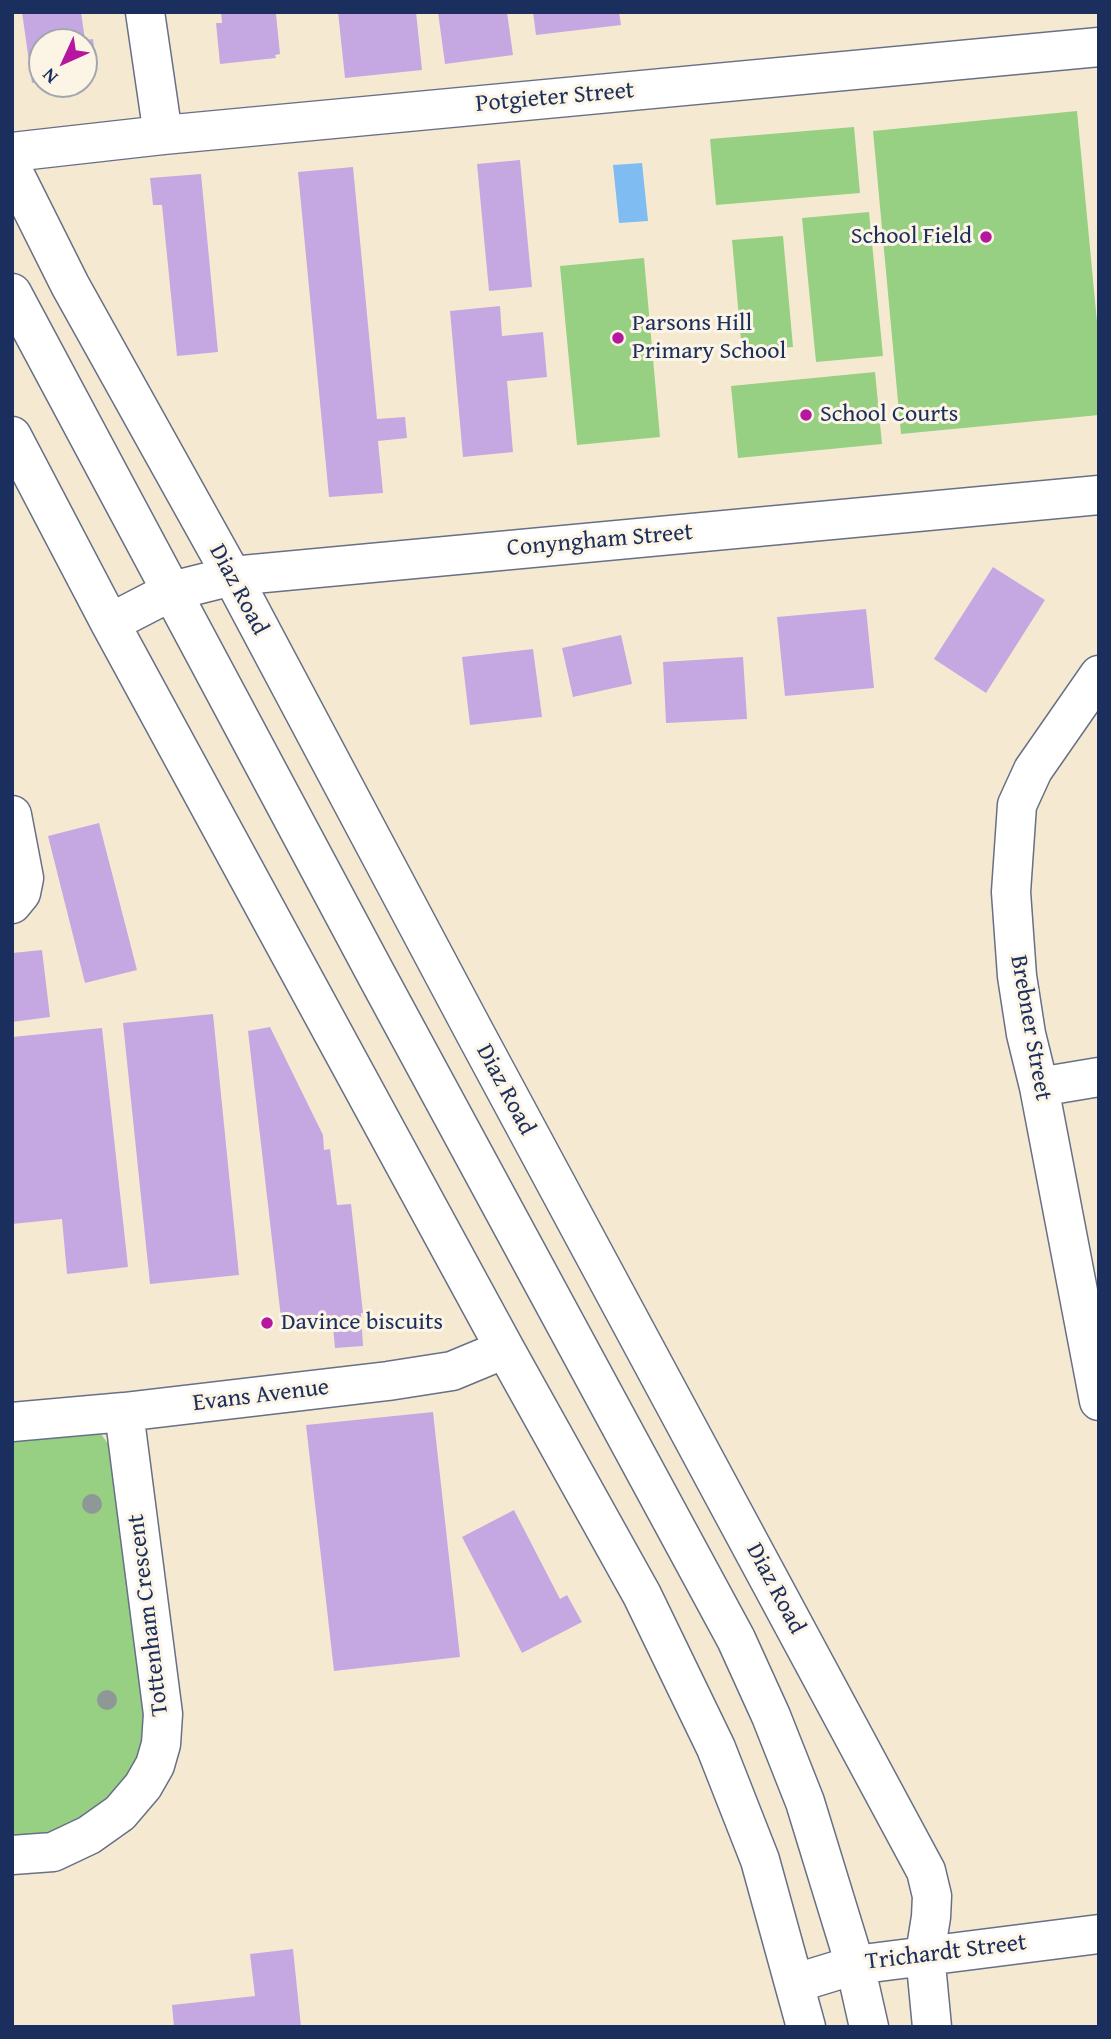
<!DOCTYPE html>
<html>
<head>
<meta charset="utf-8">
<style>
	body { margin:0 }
	#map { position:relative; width:1111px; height:2039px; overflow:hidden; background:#f5ead1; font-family:"Gentium Book Plus",serif }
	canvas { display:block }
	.frame { position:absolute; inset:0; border:14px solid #1b2f5e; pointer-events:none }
	.north { position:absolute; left:28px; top:28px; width:70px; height:70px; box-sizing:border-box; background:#fcf5e5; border:2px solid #a2a6af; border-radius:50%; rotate:225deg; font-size:19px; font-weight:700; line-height:28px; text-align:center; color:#1b2f5e }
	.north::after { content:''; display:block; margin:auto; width:24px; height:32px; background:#b5179e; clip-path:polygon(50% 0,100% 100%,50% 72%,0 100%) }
</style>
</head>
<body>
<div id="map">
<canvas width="1111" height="2039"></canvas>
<div class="frame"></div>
<div class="north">N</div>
</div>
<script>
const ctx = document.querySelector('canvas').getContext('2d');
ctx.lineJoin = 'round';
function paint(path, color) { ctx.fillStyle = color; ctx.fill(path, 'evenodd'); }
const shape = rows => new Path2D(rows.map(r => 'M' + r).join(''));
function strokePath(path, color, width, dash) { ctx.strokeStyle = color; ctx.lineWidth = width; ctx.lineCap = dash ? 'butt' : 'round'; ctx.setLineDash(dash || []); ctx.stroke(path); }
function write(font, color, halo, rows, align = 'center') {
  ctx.font = font + ' "Gentium Book Plus",serif'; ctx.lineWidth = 6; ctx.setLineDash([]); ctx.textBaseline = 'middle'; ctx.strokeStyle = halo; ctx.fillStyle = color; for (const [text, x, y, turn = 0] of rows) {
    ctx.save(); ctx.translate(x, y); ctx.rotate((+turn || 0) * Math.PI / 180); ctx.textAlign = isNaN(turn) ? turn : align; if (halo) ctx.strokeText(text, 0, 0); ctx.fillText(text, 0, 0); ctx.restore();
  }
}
const green = shape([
	[1077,111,1099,343,1099,415,901,434,873,131],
	[854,127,860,193,716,205,710,139],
	[869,212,883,356,816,362,802,218],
	[783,236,793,347,742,351,732,240],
	[644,258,660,437,577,445,560,266],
	[875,372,882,444,738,458,731,386],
	[91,1427,101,1434,109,1445,151,1732,144,1756,105,1806,58,1832,12,1838,12,1435]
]);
const water = shape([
	[642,163,648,221,619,223,613,165]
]);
const building = shape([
	[22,12,81,12,85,40,93,39,97,70,88,72,88,75,84,76,84,42,42,42,42,81,32,83],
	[221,12,276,14,280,54,275,55,276,58,220,64,216,23,222,23],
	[338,12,416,12,422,70,345,78],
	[438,12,507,12,513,55,445,64],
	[533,12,619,12,621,25,536,35],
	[520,160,532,287,489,291,477,164],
	[353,167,377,419,405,417,407,438,378,441,383,493,329,497,298,172],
	[201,174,218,352,177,356,162,205,153,205,150,178],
	[500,306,502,336,543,332,547,377,507,381,513,452,463,457,450,311],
	[993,567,1045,600,986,693,934,659],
	[866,609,874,688,785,696,777,617],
	[621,635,632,684,573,697,562,648],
	[533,649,542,717,470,725,462,657],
	[743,657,747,719,666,723,663,662],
	[99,823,137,970,85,983,48,836],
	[42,950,50,1017,12,1022,12,953],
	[213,1014,239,1275,150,1284,123,1023],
	[270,1027,323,1135,324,1150,330,1149,337,1205,351,1204,363,1313,361,1313,363,1346,335,1348,332,1316,281,1318,248,1031],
	[102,1028,128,1267,67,1274,62,1219,12,1224,12,1037],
	[433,1412,460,1657,334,1671,306,1425],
	[514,1510,560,1599,567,1595,582,1622,522,1653,462,1537],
	[293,1949,301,2027,174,2027,172,2005,255,1996,250,1954]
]);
const minor = shape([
	[145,12,163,135],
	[12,152,163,135,1099,47],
	[12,169,70,285,232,576,475,1033,926,1871,932,1896,931,1917,925,1954,932,2027],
	[12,293,377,976,736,1639,771,1716,805,1802,855,1965,869,2027],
	[12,436,110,623,505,1349,642,1595,716,1748,760,1860,806,2027],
	[110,623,172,591,232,576,1099,495],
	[1099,675,1033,770,1017,805,1011,892,1017,976,1026,1034,1039,1087,1099,1401],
	[12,815,24,878,21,893,12,904],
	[1039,1087,1099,1077],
	[12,1422,124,1412,388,1381,452,1371,505,1349],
	[12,1855,53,1852,89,1835,120,1813,143,1786,155,1765,161,1744,163,1714,124,1412],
	[796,1983,855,1965,1099,1934]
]);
const trees = [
	[92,1504],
	[107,1700]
];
const markers = [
	[986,237,7,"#b5179e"],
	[618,338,7,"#b5179e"],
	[806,415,7,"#b5179e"],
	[267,1323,7,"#b5179e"]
];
const streetNames = [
	["Potgieter Street",555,98,-5],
	["Conyngham Street",600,541,-5],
	["Diaz Road",238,590,62],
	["Brebner Street",1030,1028,80],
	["Diaz Road",505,1090,62],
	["Evans Avenue",261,1396,-7],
	["Diaz Road",775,1589,62],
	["Tottenham Crescent",149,1615,-97],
	["Trichardt Street",946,1953,-7]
];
const poiNames = [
	["School Field",972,237,"right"],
	["Parsons Hill",632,324],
	["Primary School",632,352],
	["School Courts",820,415],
	["Davince biscuits",281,1323]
];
paint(green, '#97d083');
paint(water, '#7ebcf1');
paint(building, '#c5a8e2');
strokePath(minor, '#677086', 41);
strokePath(minor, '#fff', 38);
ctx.fillStyle = '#8e9997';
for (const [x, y] of trees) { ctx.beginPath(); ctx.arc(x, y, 10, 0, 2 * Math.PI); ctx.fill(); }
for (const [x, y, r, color] of markers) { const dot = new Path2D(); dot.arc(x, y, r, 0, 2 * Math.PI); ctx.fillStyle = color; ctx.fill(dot); strokePath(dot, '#fcf5e5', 2.5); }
write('24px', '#1b2f5e', '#fcf5e5', streetNames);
write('24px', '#1b2f5e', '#fcf5e5', poiNames, 'left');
</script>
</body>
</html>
